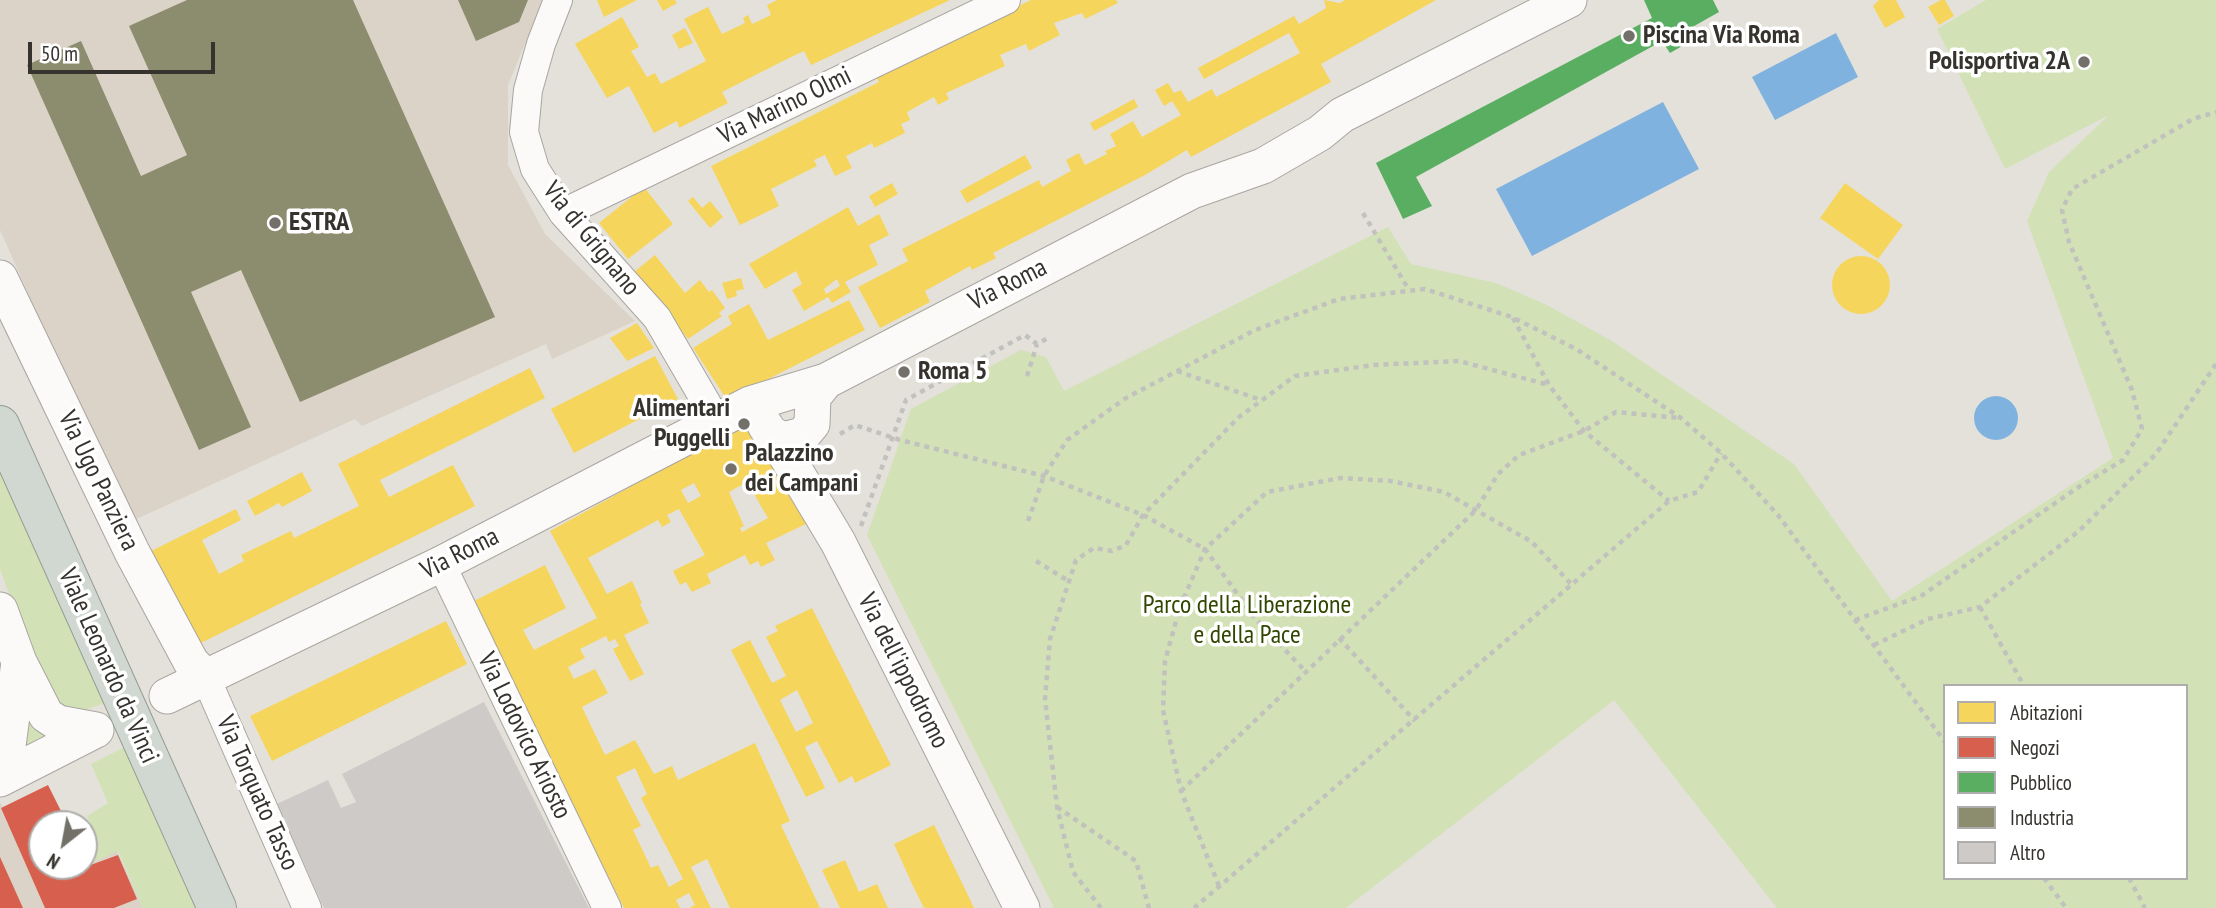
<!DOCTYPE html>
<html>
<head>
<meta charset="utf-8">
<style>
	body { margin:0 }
	#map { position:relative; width:2216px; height:908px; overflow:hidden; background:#e4e1da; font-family:"PT Sans Narrow",sans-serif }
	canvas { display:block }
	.legend { position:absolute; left:1943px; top:684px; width:245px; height:196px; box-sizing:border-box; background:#fff; border:2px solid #afadab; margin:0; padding:9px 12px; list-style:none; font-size:21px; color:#36332e }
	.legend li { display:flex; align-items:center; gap:14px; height:35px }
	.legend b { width:35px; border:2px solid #afadab }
	.north { position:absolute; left:28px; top:810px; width:70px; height:70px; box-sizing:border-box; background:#fff; border:2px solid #afadab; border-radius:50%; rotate:211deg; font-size:19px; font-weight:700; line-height:28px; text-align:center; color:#36332e }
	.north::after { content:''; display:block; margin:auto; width:24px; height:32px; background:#73706a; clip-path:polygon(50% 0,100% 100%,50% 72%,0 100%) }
	.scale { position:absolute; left:28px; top:42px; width:187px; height:32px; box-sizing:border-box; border:4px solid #36332e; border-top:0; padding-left:9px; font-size:21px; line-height:24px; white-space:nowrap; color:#36332e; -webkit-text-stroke:5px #fff; paint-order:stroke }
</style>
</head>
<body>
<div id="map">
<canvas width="2216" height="908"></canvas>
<ul class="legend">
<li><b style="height:19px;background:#f6d55c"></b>Abitazioni</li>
<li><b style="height:19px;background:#d6604d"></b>Negozi</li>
<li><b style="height:19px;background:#5aae61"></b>Pubblico</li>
<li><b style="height:19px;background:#8c8c6e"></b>Industria</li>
<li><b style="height:19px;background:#cdcac8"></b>Altro</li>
</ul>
<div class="north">N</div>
<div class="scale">50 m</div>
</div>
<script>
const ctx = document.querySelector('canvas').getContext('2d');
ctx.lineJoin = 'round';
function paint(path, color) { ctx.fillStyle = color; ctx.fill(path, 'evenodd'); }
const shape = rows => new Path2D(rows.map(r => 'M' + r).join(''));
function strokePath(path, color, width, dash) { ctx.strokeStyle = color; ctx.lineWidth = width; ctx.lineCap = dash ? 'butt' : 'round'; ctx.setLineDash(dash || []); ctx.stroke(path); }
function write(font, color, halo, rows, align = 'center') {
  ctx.font = font + ' "PT Sans Narrow",sans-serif'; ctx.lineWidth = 7; ctx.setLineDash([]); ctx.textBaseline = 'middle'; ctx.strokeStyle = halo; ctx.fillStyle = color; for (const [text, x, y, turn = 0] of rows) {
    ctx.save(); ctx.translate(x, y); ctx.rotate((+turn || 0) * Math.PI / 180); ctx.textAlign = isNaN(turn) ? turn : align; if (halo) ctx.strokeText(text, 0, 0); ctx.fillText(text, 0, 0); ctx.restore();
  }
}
const built = shape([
	[0,0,543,0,508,85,508,165,545,234,635,321,552,359,546,344,362,426,355,419,130,522,0,230],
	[0,802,18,841,42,866,84,866,84,860,87,865,117,851,143,908,0,908]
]);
const green = shape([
	[1986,0,2216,0,2216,908,1777,908,1614,700,1346,908,1054,908,867,535,911,409,1021,350,1046,357,1064,391,1388,227,1411,264,1496,283,1545,304,1612,341,1794,464,1892,601,2113,458,2027,221,2049,172,2109,115,2005,169,1937,29],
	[1945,686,2186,686,2186,878,1945,878],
	[0,468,105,703,75,713,65,711,45,693,0,569],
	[23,699,48,737,11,764],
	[125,747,197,908,143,908,118,851,87,865,84,860,84,835,93,830,87,816,108,803,91,764]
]);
const water = shape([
	[1836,33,1858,77,1775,120,1752,77],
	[1663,102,1699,169,1532,256,1496,189],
	'1974 418a22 22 0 1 1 44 0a22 22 0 1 1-44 0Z'
]);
const homes = shape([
	[597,0,637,0,604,17],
	[657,0,675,0,677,3,663,11],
	[777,0,950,0,811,65,804,51,791,57,722,92,728,103,679,128,677,121,654,133,629,86,607,98,575,44,622,17,639,47,631,51,647,77,655,73,661,84,706,61,684,19,708,7,722,34,745,23,743,18,748,15,752,24,771,15,767,5],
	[1031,0,1116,0,1118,3,1085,19,1082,13,1054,23,1060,35,1029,51,1026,44,1000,55,1005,66,946,93,949,99,938,105,934,97,907,112,910,120,901,124,905,133,874,148,872,143,846,156,852,168,835,176,825,155,814,160,817,166,771,189,779,206,740,225,711,166,879,82,875,75],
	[1324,0,1340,3,1345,0,1436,0,1321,64,1331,82,1191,157,1187,150,1145,175,993,253,996,258,972,270,970,266,925,291,930,302,880,328,858,287,908,261,902,249,1039,180,1042,187,1071,171,1066,160,1079,153,1085,165,1107,154,1105,151,1116,146,1110,134,1133,121,1142,137,1181,115,1172,101,1164,106,1155,90,1168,83,1174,93,1181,90,1188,102,1212,89,1216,97,1300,53,1289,33,1204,79,1198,68,1294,16,1299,24,1326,8],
	[1879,0,1896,0,1905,17,1885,28,1873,6],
	[1941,0,1945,0,1954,16,1939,25,1928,7],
	[685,28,693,43,679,49,672,35],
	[1134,99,1138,107,1094,131,1090,123],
	[1025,155,1032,168,967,203,960,191],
	[892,183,898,194,875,207,869,196],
	[1845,183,1903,225,1878,259,1820,218],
	[644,187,673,224,628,259,599,223],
	[693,197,702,208,710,201,723,217,710,228,688,201],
	[848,207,858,226,879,214,889,235,869,245,878,265,845,282,851,292,832,303,828,297,804,311,792,290,802,284,796,271,765,289,749,264],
	[837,279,840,286,826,294,824,289],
	[655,255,685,293,700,280,709,292,712,290,725,308,719,313,722,316,688,339,634,272],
	'1832 285a29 29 0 1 1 58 0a29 29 0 1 1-58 0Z',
	[741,278,744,289,736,291,737,296,727,299,722,283],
	[849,300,865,330,727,400,693,348,732,324,728,316,749,304,768,340],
	[637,323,654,348,627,361,610,338],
	[655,356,678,399,574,453,551,409],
	[530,368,545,398,380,480,389,497,453,465,475,506,193,647,147,553,236,509,241,520,202,540,219,574,244,561,241,555,291,531,294,538,359,506,338,464],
	[750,421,808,523,766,543,775,560,761,567,758,561,750,565,745,555,707,574,711,583,692,592,686,582,680,585,673,571,705,555,679,509,667,515,671,522,662,527,658,520,588,558,607,594,632,581,642,603,640,604,649,623,624,635,644,674,630,681,613,649,619,646,615,639,609,642,606,636,580,649,585,658,568,667,574,679,595,669,608,693,582,707,605,755,635,740,654,774,672,766,678,780,755,743,790,821,781,825,820,908,730,908,707,859,691,867,711,908,689,908,695,905,689,893,676,900,680,908,624,908,472,602,545,565,566,608,523,630,534,650,597,618,550,531],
	[747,482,768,518,742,532,740,528,744,526,729,492],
	[694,483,701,496,688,503,681,490],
	[635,768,647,794,641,798,683,879,669,887,658,865,651,868,633,830,641,826,616,777],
	[302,472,312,491,282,507,279,503,255,516,247,501],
	[812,608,891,765,855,783,852,776,839,783,817,741,805,747,825,788,806,797,731,650,750,640,772,683,786,676,766,637,778,631,775,626],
	[797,690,813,723,796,732,780,700],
	[446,621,467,664,272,761,250,716],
	[934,825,965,889,974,908,924,908,913,886,894,844],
	[845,860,859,892,877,884,888,908,840,908,822,870]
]);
const shops = shape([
	[48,785,66,821,42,824,42,866,85,867,118,855,137,899,114,908,45,908,1,808],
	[0,857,23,908,0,908]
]);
const public = shape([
	[1644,0,1713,0,1719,12,1689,29,1696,38,1670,53,1662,41,1416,177,1432,206,1403,219,1376,163,1652,18]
]);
const industry = shape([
	[187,0,353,0,495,317,300,402,241,270,191,292,251,427,199,450,27,65,81,41,141,176,187,155,129,26],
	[458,0,528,0,519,22,476,41]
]);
const building = shape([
	[484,702,589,908,324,908,277,804,328,780,341,808,356,802,342,774]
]);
const path = shape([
	[1363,213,1409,290],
	[1513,318,1549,385,1584,431,1669,501],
	[1177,371,1261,400],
	[1027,376,1037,344],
	[840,434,855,425,900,440,1044,476,1143,515,1205,549,1254,617,1305,671],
	[1028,521,1044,476,1067,440,1126,398,1255,330,1339,299,1425,289,1512,317,1576,349,1681,418,1721,453,1778,515,1945,742],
	[861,526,906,400,1025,335,1037,344,1050,337],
	[1036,561,1070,582],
	[1980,607,2024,686],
	[1855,620,1921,596,2077,488,2123,460,2142,429,2132,390,2069,242,2062,210,2072,189,2193,119,2216,112],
	[1339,638,1415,721],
	[1874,645,1928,619,1980,607,2079,531,2156,454,2216,364],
	[1181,791,1476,510,1498,474,1519,455,1584,431,1616,412,1680,418],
	[1057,807,1136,861,1149,908],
	[2044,878,2066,908],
	[2129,878,2145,908],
	[1219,886,1181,791,1163,710,1165,661,1180,607,1205,549,1267,492,1340,478,1390,481,1444,492,1532,542,1572,585],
	[1101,908,1073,872,1057,807,1045,699,1050,639,1076,560,1094,548,1112,551,1126,545,1143,515,1239,417,1295,376,1374,365,1459,361,1549,385],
	[1194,908,1669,501,1698,492,1721,453]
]);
const minor = shape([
	[558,0,541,44,528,90,524,132,535,169,563,213,657,318,717,421],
	[563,213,1006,0],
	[441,564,607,908],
	[206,678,307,908]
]);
const tertiary = shape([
	[0,278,132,552,191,662,206,678],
	[765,425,770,433,783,440,803,435,812,424,813,397,826,381],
	[775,437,838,542,1022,908],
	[0,610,19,662,46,715,58,723,96,730],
	[167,696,441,564,750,404,826,381,1192,191,1263,166,1320,133,1342,115,1569,0],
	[0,769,8,746,19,662],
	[0,779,96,730]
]);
const trunk = shape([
	[0,425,217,908]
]);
const markers = [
	[1629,36,7,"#73706a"],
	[2084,62,7,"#73706a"],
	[275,223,7,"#73706a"],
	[904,372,7,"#73706a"],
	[744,424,7,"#73706a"],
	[731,469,7,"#73706a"]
];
const poiNames = [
	["Piscina Via Roma",1643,36],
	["Polisportiva 2A",2070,62,"right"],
	["ESTRA",289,223],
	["Roma 5",918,372],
	["Alimentari",730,409,"right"],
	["Puggelli",730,439,"right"],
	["Palazzino",745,454],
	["dei Campani",745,484]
];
const streetNames = [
	["Via Marino Olmi",785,106,-26],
	["Via di Grignano",591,239,51],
	["Via Roma",1008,285,-27],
	["Via Ugo Panziera",98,481,64],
	["Via Roma",460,554,-27],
	["Viale Leonardo da Vinci",108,666,66],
	["Via dell'ippodromo",903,671,63],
	["Via Lodovico Ariosto",524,736,64],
	["Via Torquato Tasso",257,793,66]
];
const parkNames = [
	["Parco della Liberazione",1247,606],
	["e della Pace",1247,636]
];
paint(built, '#dbd3c7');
paint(green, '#d2e2b6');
paint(water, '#80b2df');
paint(homes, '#f6d55c');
paint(shops, '#d6604d');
paint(public, '#5aae61');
paint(industry, '#8c8c6e');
paint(building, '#cdcac8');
strokePath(minor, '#a9a6a1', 30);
strokePath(tertiary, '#a9a6a1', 37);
strokePath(trunk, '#949d92', 40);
strokePath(path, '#c1c1be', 4.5, [5, 5]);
strokePath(minor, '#fbfaf9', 28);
strokePath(tertiary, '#fbfaf9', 35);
strokePath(trunk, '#d0d8d1', 38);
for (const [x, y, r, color] of markers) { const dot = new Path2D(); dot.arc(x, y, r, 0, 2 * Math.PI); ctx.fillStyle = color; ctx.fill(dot); strokePath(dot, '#fff', 2.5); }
write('bold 26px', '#36332e', '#fff', poiNames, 'left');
write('26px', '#36332e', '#fff', streetNames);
write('26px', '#314601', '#fff', parkNames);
</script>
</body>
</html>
